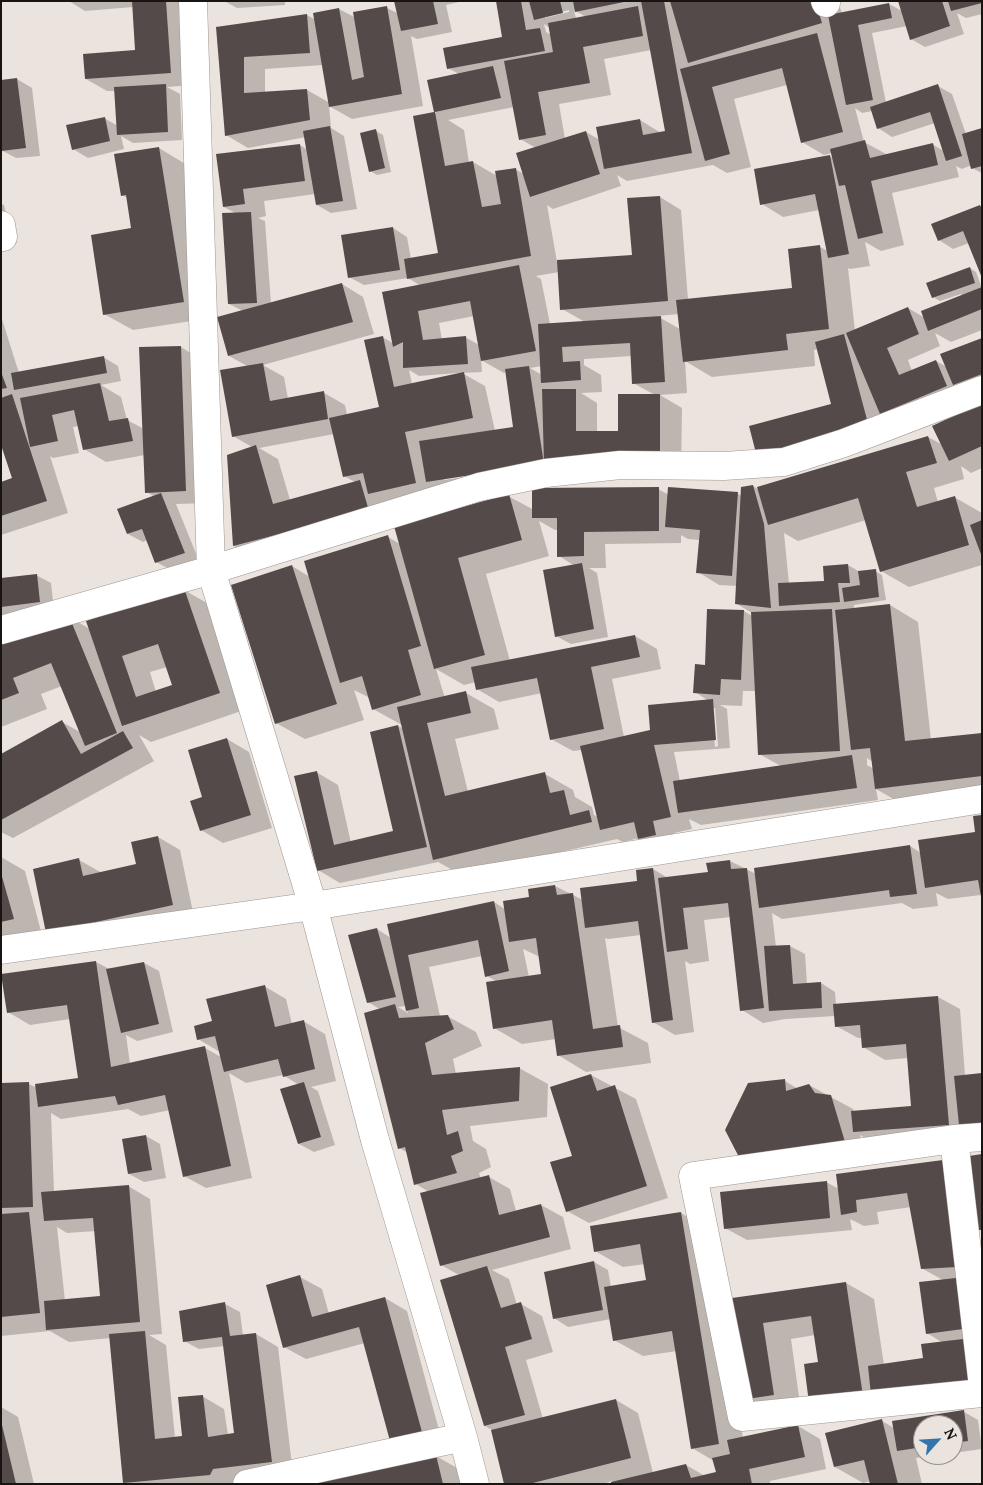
<!DOCTYPE html>
<html>
<head>
<meta charset="utf-8">
<style>
	body { margin:0 }
	#map { position:relative; width:983px; height:1485px; overflow:hidden; background:#ebe3dd; font-family:Lora,serif }
	canvas { display:block }
	.frame { position:absolute; inset:0; border:2px solid #171412; pointer-events:none }
	.north { position:absolute; left:913px; top:1415px; width:50px; height:50px; box-sizing:border-box; background:#ebe3dd; border:1px solid #96908c; border-radius:50%; rotate:64deg; font-size:14px; font-weight:700; line-height:20px; text-align:center; color:#171412 }
	.north::after { content:''; display:block; margin:auto; width:18px; height:22px; background:#3375ab; clip-path:polygon(50% 0,100% 100%,50% 72%,0 100%) }
</style>
</head>
<body>
<div id="map">
<canvas width="983" height="1485"></canvas>
<div class="frame"></div>
<div class="north">N</div>
</div>
<script>
const ctx = document.querySelector('canvas').getContext('2d');
ctx.lineJoin = 'round';
function paint(path, color) { ctx.fillStyle = color; ctx.fill(path, 'evenodd'); }
const shape = rows => new Path2D(rows.map(r => 'M' + r).join(''));
function strokePath(path, color, width, dash) { ctx.strokeStyle = color; ctx.lineWidth = width; ctx.lineCap = dash ? 'butt' : 'round'; ctx.setLineDash(dash || []); ctx.stroke(path); }
const shadow = shape([
	[69,1,186,1,192,85,167,87,180,94,182,140,133,143,121,136,124,149,88,158,73,149,104,118,118,126,116,91,107,91,86,79,137,51,133,7,85,11],
	[224,1,285,1,285,5,237,8],
	[396,1,463,1,446,5,452,32,417,39,411,36,423,106,352,119,329,106,331,128,344,136,357,209,331,213,317,205,315,194,264,201,266,216,258,218,265,221,271,304,342,284,363,297,374,334,263,365,284,377,288,399,324,393,345,405,347,415,380,408,382,337,393,343,421,286,408,278,364,285,349,277,393,228,407,237,411,259,440,254,414,117,436,113,429,81,459,74,448,68,504,38,497,1,838,1,842,14,889,4,902,11,899,1,982,1,982,14,966,18,957,13,964,34,925,47,911,39,907,26,872,33,886,103,938,86,952,94,966,134,982,130,982,173,972,168,972,165,962,169,956,166,959,177,892,193,904,245,881,251,865,242,870,266,850,269,848,268,855,331,908,308,925,318,962,296,961,294,940,301,933,297,970,268,976,272,982,288,982,330,951,342,935,333,940,346,908,360,912,371,936,361,947,367,982,339,982,394,890,439,833,405,818,349,814,350,815,366,712,377,685,361,687,393,660,395,682,408,681,474,567,476,391,506,384,502,390,524,255,558,234,546,252,447,233,436,249,367,229,356,243,311,229,304,237,214,224,207,217,156,300,145,308,150,306,137,248,148,226,135,218,28,307,15,316,20,339,9,356,18,387,8,399,14],
	[569,10,569,12,545,18,545,16],
	[574,10,586,17,576,19],
	[544,24,550,28,551,35,546,32],
	[651,50,666,132,661,133,640,120,600,140,586,132,565,139,559,104,611,95,604,59],
	[323,65,330,103,307,90,265,93,265,69],
	[787,85,802,142,824,155,832,153,833,158,829,156,762,204,783,217,819,210,828,251,820,247,794,289,688,300,681,210,660,197,633,256,557,262,547,205,553,209,621,186,617,175,627,181,713,165,727,173,751,167,734,99],
	[514,107,520,139,536,148,524,174,515,169,497,176,473,162,469,163,464,130,448,120],
	[855,108,862,113,872,111,878,128,892,137,935,123,944,151,932,144,888,155,864,142],
	[559,272,562,309,585,322,550,324,541,279,536,276],
	[679,314,680,329,657,316],
	[474,316,479,345,465,337,442,340,439,323],
	[632,356,633,383,655,395,619,432,597,432,597,403,581,393,602,392,601,375,584,365,584,359],
	[481,360,504,373,506,372,515,428,495,431,485,386,462,373,482,372],
	[542,366,542,375,530,368],
	[409,370,419,376,458,373,458,375,412,384],
	[334,434,344,476,355,482,290,500,278,459,259,448],
	[551,464,444,480,444,478],
	[17,79,32,88,40,156,16,158,1,150],
	[376,131,383,135,391,172,377,175,370,171],
	[159,148,187,165,211,318,133,330,104,314,133,229,128,198,122,195],
	[1,204,4,205,13,246,1,249],
	[980,206,982,207,982,275,969,243,953,249,939,240],
	[1,316,19,373,103,357,118,366,121,381,101,385,121,397,127,420,144,429,181,347,202,360,207,503,176,504,199,561,171,570,156,562,148,540,143,542,128,534,155,497,147,492,145,455,106,462,84,449,79,426,73,427,79,453,53,458,50,456,68,513,1,535,1,483,14,479,1,441],
	[982,405,982,468,971,473,961,466,964,479,934,488,938,502,954,497,982,513,982,565,909,587,881,571,866,520,798,541,784,533,789,584,825,582,848,565,860,572,875,571,882,575,886,600,854,605,854,609,890,605,918,622,931,740,982,734,982,796,904,805,876,789,878,800,701,825,689,819,692,829,674,833,678,847,661,851,639,838,623,842,617,839,462,875,438,862,340,883,318,870,316,772,338,785,351,843,394,832,398,726,404,729,402,725,373,709,370,698,354,690,364,720,305,739,276,723,292,566,310,577,388,537,400,544,508,496,534,510,658,489,669,495,738,494,742,496,753,486,759,490,928,437,943,445],
	[539,521,555,530,558,530,559,556,575,566,556,636,571,644,608,637,597,573,589,568,606,568,605,544,681,543,681,535,688,539,700,540,698,572,719,585,738,586,737,604,752,613,752,616,744,611,706,666,695,692,709,701,651,731,624,737,612,679,661,669,657,649,635,636,510,661,486,574,549,556],
	[436,669,464,685,476,682,477,689,499,702,542,693,551,739,573,751,582,750,598,817,594,815,592,807,575,797,573,790,545,774,468,792,455,739,499,729,494,709,466,693,445,698],
	[743,691,756,691,759,754,781,766,680,781,674,752,730,748,727,709,720,705,742,706],
	[712,708,715,708,718,746,715,747],
	[867,758,873,762,874,769,867,765],
	[36,575,51,583,54,610,1,616,1,580],
	[184,590,212,606,247,709,151,742,139,735,154,761,13,838,1,832,1,755,62,722,80,732,62,686,41,694,47,709,1,727,1,645,69,617,90,629],
	[167,667,173,686,156,692,150,672],
	[227,739,249,752,272,828,223,843,201,830,204,798],
	[982,816,982,901,981,895,948,899,936,893,938,906,913,909,902,903,782,919,772,913,776,947,790,946,805,954,807,984,821,983,835,992,836,1005,938,997,960,1009,965,1076,982,1074,982,1137,876,1144,860,1135,866,1155,763,1171,785,1081,798,1089,809,1085,853,1109,854,1112,912,1108,908,1058,885,1060,863,1047,862,1038,858,1038,836,1026,835,1016,785,1019,763,1023,742,1010,731,917,704,920,709,961,690,964,685,961,694,1032,675,1035,653,1022,641,935,608,939,605,938,618,1027,648,1043,651,1063,586,1072,558,1055,556,1039,522,1044,494,1028,496,981,487,976,482,956,429,967,440,1016,447,1016,476,1032,482,1046,453,1059,456,1074,519,1068,548,1084,547,1117,470,1126,473,1141,486,1149,491,1167,479,1173,481,1179,489,1177,510,1189,516,1211,541,1205,563,1217,571,1249,492,1270,509,1279,517,1305,521,1304,542,1316,553,1352,526,1360,543,1419,616,1400,638,1413,653,1473,686,1465,705,1476,717,1473,714,1461,692,1448,677,1351,643,1356,614,1340,611,1319,568,1327,554,1318,594,1262,608,1270,611,1287,647,1281,645,1264,623,1267,595,1251,681,1213,709,1230,743,1438,798,1426,820,1439,826,1469,770,1481,770,1484,613,1484,612,1481,603,1484,505,1484,492,1430,485,1426,459,1275,441,1265,429,1192,416,1184,408,1153,399,1148,381,1010,368,1002,377,929,391,938,494,902,505,909,555,886,583,900,638,882,653,869,668,878,709,874,730,861,756,874,910,846,921,853,977,833],
	[523,949,540,957,543,975,529,977],
	[406,1006,408,1013,398,1007],
	[158,837,180,850,194,917,69,944,79,860,102,873,137,865],
	[1,857,25,871,42,935,1,946],
	[96,962,109,969,144,963,159,971,173,1032,137,1041,126,1035,130,1064,205,1048,221,1057,220,1052,198,1039,213,1022,264,986,286,999,292,1024,303,1021,325,1034,336,1081,311,1087,318,1091,335,1145,314,1152,299,1144,299,1085,283,1075,246,1083,229,1073,252,1178,206,1188,184,1176,170,1110,141,1116,128,1109,61,1119,51,1113,54,1192,128,1186,150,1199,162,1334,149,1335,166,1345,175,1438,183,1437,202,1396,224,1409,228,1435,235,1434,224,1346,199,1349,184,1341,225,1304,240,1312,243,1336,256,1334,278,1347,293,1474,234,1481,233,1484,128,1484,124,1482,111,1338,69,1342,50,1331,1,1336,1,1084,29,1084,37,1088,79,1079,70,1019,30,1025,8,1012],
	[57,1227,67,1233,96,1231,101,1298,65,1301],
	[591,1075,636,1099,668,1198,589,1223,567,1211,574,1156],
	[146,1136,160,1144,166,1178,144,1182,129,1174],
	[943,1161,977,1337,962,1339,982,1351,891,1412,819,1363,815,1335,791,1339,801,1411,776,1415,748,1398,733,1299,846,1283,874,1299,884,1365,924,1359,943,1343,927,1333,943,1280,923,1269,911,1207,877,1212,879,1224,864,1226,850,1219,852,1230,747,1240,725,1228,826,1182,839,1189],
	[300,1277,322,1289,329,1314,385,1298,407,1311,443,1445,413,1453,365,1343,306,1359,284,1347],
	[1,1407,18,1417,34,1484,1,1484],
	[964,1412,978,1420,982,1449,953,1453,953,1425,923,1425,923,1455,939,1455,916,1458,922,1484,871,1484,871,1481,863,1483,835,1467,882,1421,894,1428],
	[436,1456,464,1472,467,1484,301,1484]
]);
const building = shape([
	[132,1,166,1,171,73,85,79,83,54,135,50],
	[394,1,433,1,438,24,401,31],
	[496,1,521,1,526,30,540,28,545,51,447,69,443,48,502,37],
	[529,1,560,1,563,13,534,20],
	[573,1,624,1,624,2,575,12],
	[641,1,664,1,692,153,604,169,596,127,640,119,643,135,665,131],
	[670,1,815,1,822,23,688,63],
	[898,1,942,1,950,26,910,40],
	[948,1,982,1,982,3,951,11],
	[889,3,892,18,858,25,873,100,846,105,828,15],
	[387,6,402,94,329,107,313,13,339,8,352,80,364,77,353,12],
	[638,6,643,36,583,47,590,83,538,92,546,135,519,140,504,61,553,52,548,23],
	[307,14,310,53,244,57,244,93,307,89,310,120,225,136,216,27],
	[817,33,843,132,801,143,782,68,712,87,730,154,705,161,680,69],
	[493,66,501,98,435,112,445,166,473,161,482,207,501,204,495,171,516,168,531,256,407,279,404,259,438,253,413,116,434,112,427,80],
	[17,78,26,148,1,151,1,80],
	[166,84,168,132,117,135,114,87],
	[938,84,962,156,946,161,930,112,877,129,870,107],
	[105,117,110,141,72,150,66,125],
	[330,126,343,201,316,205,303,131],
	[982,128,982,166,971,169,962,134],
	[376,129,385,168,369,172,360,133],
	[586,131,600,174,530,197,516,153],
	[865,140,870,158,933,143,938,165,871,181,883,233,858,239,845,185,839,186,830,149],
	[300,144,305,181,243,189,245,204,223,207,216,154],
	[159,147,184,302,103,315,91,235,131,228,126,195,121,196,114,154],
	[830,155,849,254,828,258,815,194,760,205,754,169],
	[660,196,668,301,560,310,557,260,632,255,627,198],
	[980,205,982,210,982,278,963,231,938,241,931,224],
	[251,212,257,303,228,304,222,213],
	[393,227,400,270,348,278,341,235],
	[820,245,829,329,786,334,788,350,683,362,676,300,792,288,788,249],
	[519,265,536,351,481,361,470,301,418,311,423,340,466,336,468,364,403,368,403,342,393,347,382,292],
	[970,267,975,283,932,298,926,283],
	[342,283,353,322,228,356,217,317],
	[982,287,982,309,928,331,921,311],
	[908,307,919,334,887,348,899,375,936,360,947,386,880,414,846,333],
	[661,316,665,382,632,384,630,343,562,347,563,362,580,361,581,380,541,383,538,324],
	[844,334,869,427,757,457,749,426,831,404,815,342],
	[383,336,394,387,464,372,473,418,405,432,416,483,368,494,363,473,343,477,329,418,379,407,364,340],
	[982,338,982,374,953,385,940,354],
	[181,346,186,491,145,493,139,347],
	[104,356,107,373,14,390,11,373],
	[263,363,270,401,324,391,328,419,232,437,220,370],
	[529,366,544,464,426,482,419,441,513,427,505,369],
	[1,372,7,388,1,389],
	[100,383,109,421,128,418,133,441,83,450,74,410,52,415,58,441,30,447,20,398],
	[542,389,576,389,576,431,618,431,618,394,660,394,660,462,544,464],
	[12,394,47,501,1,516,1,482,12,478,1,445,1,398],
	[982,403,982,446,949,461,932,426],
	[928,436,937,463,906,472,917,507,955,496,969,545,880,572,858,498,768,525,757,487],
	[256,445,273,504,360,480,369,511,233,546,227,455],
	[753,485,764,524,771,608,735,604,741,487],
	[659,487,659,531,584,532,584,556,557,557,557,518,532,518,532,488],
	[668,487,738,492,732,576,696,573,700,530,665,527],
	[161,493,185,553,155,563,142,529,127,534,117,509],
	[509,494,522,540,458,558,485,655,434,669,394,526],
	[982,520,982,557,970,525],
	[388,535,421,646,408,650,421,695,372,710,362,676,340,683,304,561],
	[582,563,594,629,555,637,543,570],
	[848,564,850,583,838,583,840,602,779,606,778,583,824,581,823,566],
	[292,565,337,704,275,724,231,585],
	[876,569,879,597,844,602,842,588,860,585,858,571],
	[37,574,40,602,1,607,1,578],
	[184,588,220,693,122,726,86,621],
	[158,644,172,685,136,697,122,656],
	[890,604,905,741,982,733,982,776,875,789,870,748,851,750,835,610],
	[707,609,744,610,741,680,721,679,720,695,693,693,695,664,705,665],
	[832,609,840,751,758,755,751,612],
	[69,616,117,733,85,746,51,663,13,678,19,693,1,700,1,643],
	[635,635,640,657,591,667,604,729,550,740,537,678,476,690,471,667],
	[466,691,471,713,427,723,445,796,545,772,550,793,564,790,570,815,589,810,592,822,433,860,397,707],
	[713,699,716,740,654,745,671,817,653,821,656,835,638,839,634,822,600,830,580,746,650,730,648,705],
	[62,720,81,754,123,731,133,748,1,820,1,754],
	[398,725,427,847,317,871,294,776,317,771,334,845,393,831,370,732],
	[227,738,251,815,200,831,190,801,202,797,188,750],
	[852,755,857,788,678,813,673,781],
	[982,815,982,902,978,880,925,888,918,840,975,832,973,816],
	[158,836,173,905,46,933,33,869,79,858,83,876,136,864,131,842],
	[910,845,917,894,890,897,889,890,759,908,754,868],
	[730,860,731,869,747,868,764,1008,740,1011,728,903,683,908,688,949,667,952,658,878,708,872,706,863],
	[653,868,673,1020,652,1023,638,921,585,928,580,888,637,881,636,870],
	[1,873,14,919,1,922],
	[555,885,557,895,573,893,593,1029,620,1025,623,1047,557,1056,552,1020,493,1029,486,982,541,974,536,938,509,942,503,901,529,897,528,889],
	[494,901,509,971,485,977,478,940,408,955,419,1008,406,1011,387,924],
	[377,928,396,997,367,1003,348,935],
	[790,945,793,984,821,982,822,1008,769,1011,764,946],
	[96,961,111,1067,205,1046,231,1166,183,1177,165,1095,118,1105,115,1096,38,1107,35,1084,78,1078,67,1005,7,1013,1,974],
	[144,962,159,1024,121,1033,106,969],
	[265,985,275,1027,304,1020,315,1069,283,1077,278,1059,224,1072,215,1036,197,1040,194,1026,212,1021,206,999],
	[938,996,949,1125,853,1132,851,1111,911,1106,906,1044,862,1048,860,1025,835,1027,833,1004],
	[395,1004,399,1018,448,1015,454,1029,425,1043,432,1075,520,1067,519,1101,442,1110,447,1135,458,1131,463,1151,451,1156,457,1173,414,1185,405,1147,398,1149,364,1013],
	[982,1073,982,1123,959,1125,954,1076],
	[591,1074,597,1091,615,1085,647,1186,566,1212,550,1162,572,1156,550,1087],
	[785,1079,786,1091,809,1084,815,1093,831,1095,845,1142,740,1159,725,1130,748,1083],
	[29,1082,33,1207,1,1208,1,1083],
	[304,1082,321,1137,298,1144,280,1089],
	[146,1135,152,1170,128,1174,122,1139],
	[982,1154,982,1230,976,1230,969,1156],
	[943,1160,957,1267,921,1269,907,1193,856,1200,857,1212,841,1215,836,1174],
	[489,1175,499,1215,541,1204,550,1237,440,1266,420,1193],
	[827,1181,830,1218,724,1229,720,1192],
	[129,1185,140,1322,46,1330,44,1301,100,1296,93,1218,44,1221,41,1192],
	[29,1212,40,1313,1,1317,1,1214],
	[681,1212,719,1444,691,1449,672,1331,613,1341,604,1287,646,1280,640,1244,594,1252,590,1226],
	[594,1261,603,1310,553,1319,544,1272],
	[487,1266,501,1308,521,1302,532,1339,505,1347,525,1415,484,1426,440,1280],
	[300,1275,312,1317,385,1297,422,1432,390,1441,359,1327,283,1348,266,1285],
	[956,1278,963,1329,926,1334,919,1282],
	[846,1282,863,1396,809,1403,804,1364,818,1362,811,1316,763,1323,774,1395,747,1399,732,1298],
	[225,1302,230,1336,256,1333,272,1462,213,1469,210,1475,123,1483,109,1334,145,1331,155,1439,182,1436,178,1397,203,1395,208,1437,234,1433,222,1337,183,1342,179,1311],
	[963,1339,970,1382,871,1395,868,1366,923,1358,921,1344],
	[616,1399,631,1458,529,1484,504,1484,491,1430],
	[964,1410,968,1441,953,1443,953,1425,923,1425,923,1447,897,1451,892,1421],
	[882,1419,898,1484,870,1484,864,1460,834,1467,825,1433],
	[1,1425,2,1425,16,1484,1,1484],
	[798,1425,805,1457,749,1469,752,1484,611,1484,611,1482,686,1464,691,1478,716,1472,712,1458,730,1454,727,1440],
	[436,1455,443,1484,299,1484]
]);
const minor = shape([
	[193,1,211,570,313,906,375,1140,463,1437,475,1484],
	[825,1,826,3],
	[1,225,3,237,1,237],
	[1,630,211,570,479,487,546,473,620,465,724,466,784,462,844,443,982,390],
	[1,950,313,906,982,799],
	[982,1137,954,1139,693,1176,742,1417,982,1393],
	[954,1139,982,1378],
	[247,1484,463,1437]
]);
paint(shadow, '#0003');
paint(building, '#534a49');
strokePath(minor, '#9d9590', 29);
strokePath(minor, '#fff', 28);
</script>
</body>
</html>
